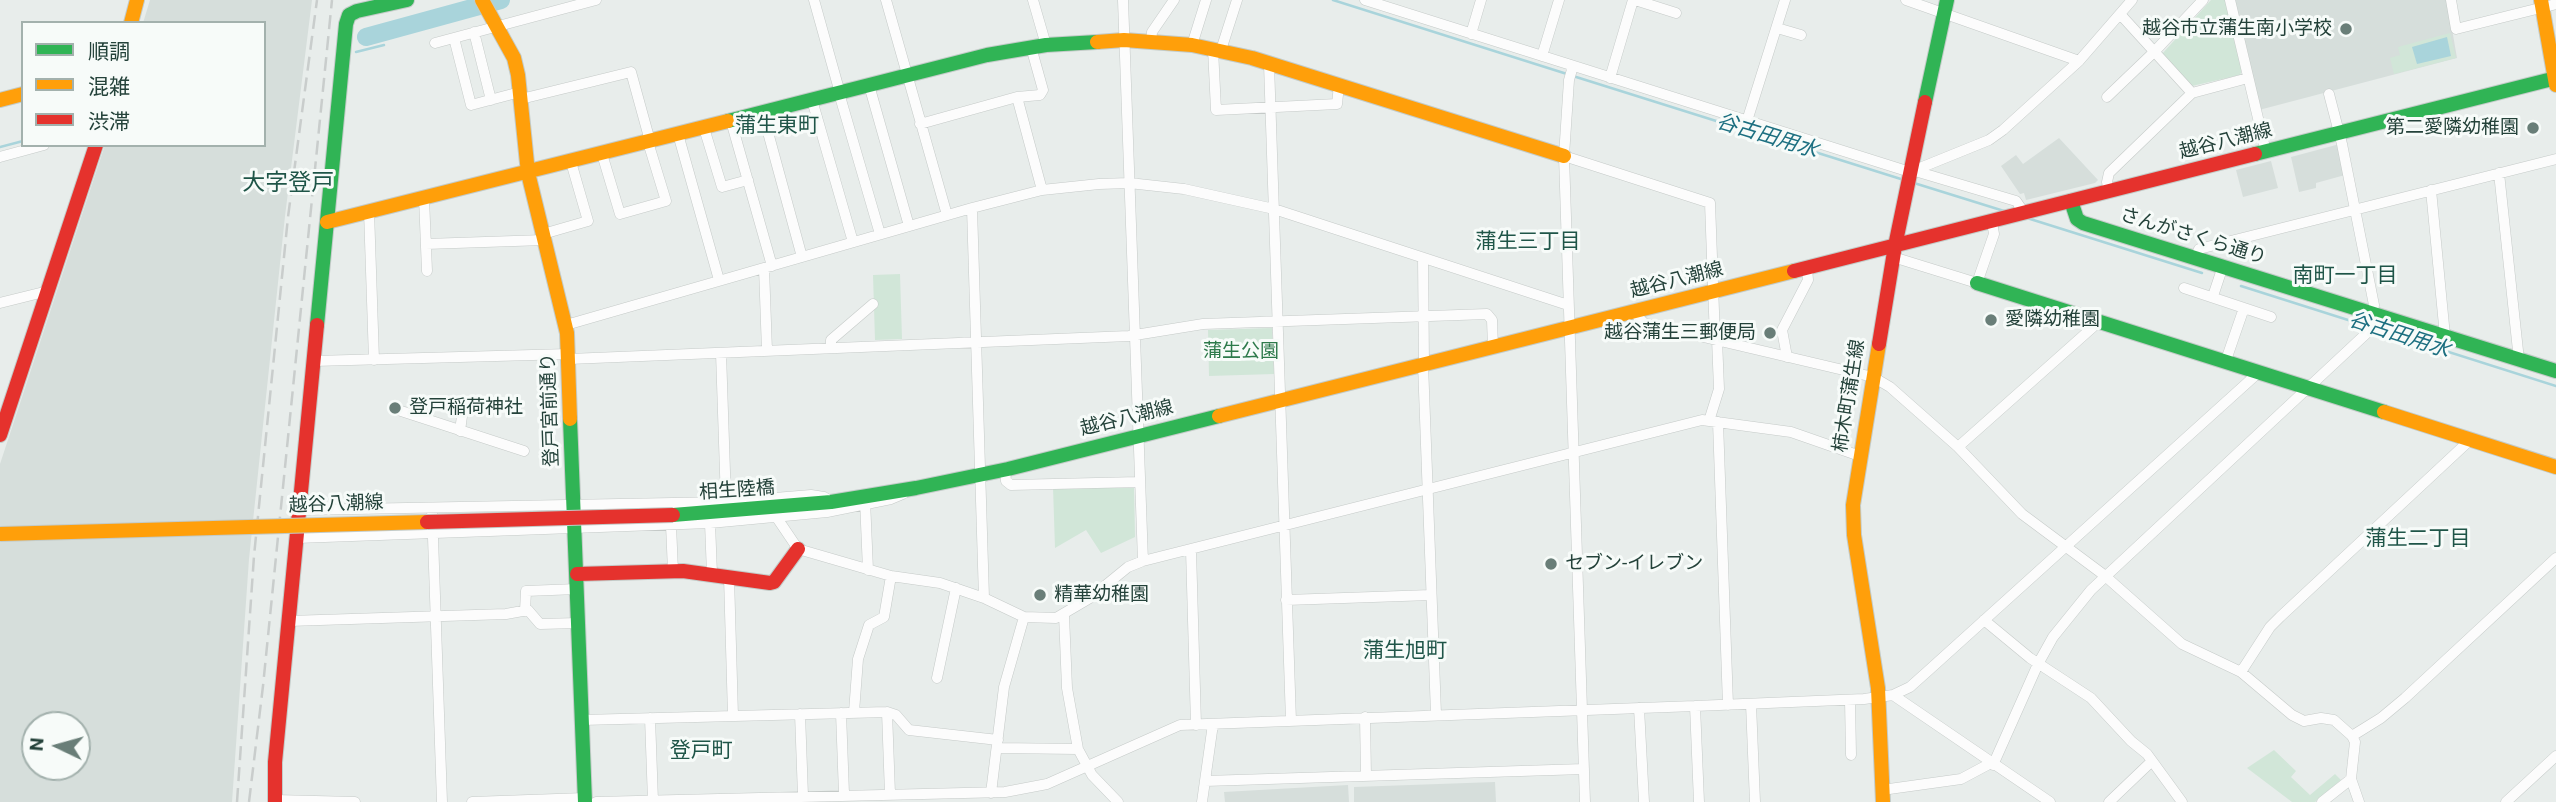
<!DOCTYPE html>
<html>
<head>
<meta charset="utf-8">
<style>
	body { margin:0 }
	#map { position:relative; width:2556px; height:802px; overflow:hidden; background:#e8edeb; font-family:Roboto,"Noto Sans JP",sans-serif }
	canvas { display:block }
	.legend { position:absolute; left:21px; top:21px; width:245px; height:126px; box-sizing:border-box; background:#f7fbf9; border:2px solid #a3b1ad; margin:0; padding:9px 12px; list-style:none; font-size:21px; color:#24423a }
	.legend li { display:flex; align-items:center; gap:14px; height:35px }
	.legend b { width:35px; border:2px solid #a3b1ad }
	.north { position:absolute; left:21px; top:711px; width:70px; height:70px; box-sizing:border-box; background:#f7fbf9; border:2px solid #a3b1ad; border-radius:50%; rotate:275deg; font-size:19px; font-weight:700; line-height:28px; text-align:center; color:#24423a }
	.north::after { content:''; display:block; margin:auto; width:24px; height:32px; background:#697e78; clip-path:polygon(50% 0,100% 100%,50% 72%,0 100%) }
</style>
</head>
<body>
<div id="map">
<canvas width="2556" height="802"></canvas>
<ul class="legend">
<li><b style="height:9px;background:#30b455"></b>順調</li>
<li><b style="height:9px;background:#ff9f0a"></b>混雑</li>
<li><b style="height:9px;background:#e5322d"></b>渋滞</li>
</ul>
<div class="north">N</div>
</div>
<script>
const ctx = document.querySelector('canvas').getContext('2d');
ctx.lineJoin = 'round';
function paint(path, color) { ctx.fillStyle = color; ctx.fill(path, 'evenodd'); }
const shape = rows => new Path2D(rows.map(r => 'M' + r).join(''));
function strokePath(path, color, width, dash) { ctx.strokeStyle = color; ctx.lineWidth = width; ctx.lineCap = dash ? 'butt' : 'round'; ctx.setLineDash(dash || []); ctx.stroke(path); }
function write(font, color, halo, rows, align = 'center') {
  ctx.font = font + ' Roboto,"Noto Sans JP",sans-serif'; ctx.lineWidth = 6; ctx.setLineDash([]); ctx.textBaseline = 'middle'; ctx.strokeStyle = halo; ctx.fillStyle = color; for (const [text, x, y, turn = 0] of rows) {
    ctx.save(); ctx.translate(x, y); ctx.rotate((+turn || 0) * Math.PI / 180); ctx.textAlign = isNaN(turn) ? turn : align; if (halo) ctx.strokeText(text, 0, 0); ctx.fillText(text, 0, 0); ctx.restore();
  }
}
const built = shape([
	[150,0,312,0,285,216,249,559,232,802,0,802,0,464,105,145,264,145,264,23,143,23],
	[35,725,77,725,77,767,35,767],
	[2234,0,2447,0,2457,58,2259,110],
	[2059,138,2098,180,2095,183,2026,200,2024,193,2020,194,2001,166,2016,155,2023,164],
	[2336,145,2339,146,2345,175,2316,183,2316,188,2299,192,2291,157],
	[2271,161,2278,188,2243,197,2236,170],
	[1495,782,1496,802,1354,802,1354,787],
	[1348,785,1349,802,1225,802,1224,792]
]);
const green = shape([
	[2211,0,2225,0,2242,70,2240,75,2192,86,2162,54],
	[2450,33,2456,58,2394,74,2390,58,2400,55,2398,47],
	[900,274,902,339,875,340,873,275],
	[1272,328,1274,374,1209,376,1208,330],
	[1053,487,1134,488,1135,537,1101,553,1086,530,1055,548],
	[2274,750,2296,771,2291,777,2310,795,2335,774,2341,780,2315,802,2292,802,2247,768]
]);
const water = shape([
	[2447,37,2451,56,2417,64,2412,47]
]);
const stream = shape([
	[1333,0,1567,74],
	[356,52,384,45],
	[1573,76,1904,180],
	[0,147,23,141],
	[1914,183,2004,211],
	[2027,218,2202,273],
	[2241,286,2556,386]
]);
const river = shape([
	[366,37,501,0]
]);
const street = shape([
	[814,0,840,93],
	[886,0,947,215],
	[1033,0,1046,45],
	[1123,0,1143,561],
	[1365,0,1910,172,1989,140,2003,130,2079,61,2132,0],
	[1635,0,1676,13],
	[1906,0,2079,61],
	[2230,0,2266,152],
	[2451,0,2456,29,2556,4],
	[2120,14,2192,93],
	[1777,28,1801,35],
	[474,32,491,100],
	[1471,34,1481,0],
	[454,38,471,105,520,92],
	[1151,42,1152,32,1174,0],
	[435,43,596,0],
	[1192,45,1206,0],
	[1213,49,1216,110,1337,104,1339,85],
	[1221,50,1237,0],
	[1542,56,1559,0],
	[1269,64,1291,721],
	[1573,66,1569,80,1564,156,1585,802],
	[1610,78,1633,0],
	[869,85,909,226],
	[839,93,880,234],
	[1017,97,1042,190],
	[2107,97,2154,52,2203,0],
	[521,99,631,72,650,141],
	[812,100,853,242],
	[763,114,802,257],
	[731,121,772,266],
	[1747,121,1785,0],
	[920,124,1017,97,1040,95,1043,90,1031,47],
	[704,128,722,187,748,180],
	[678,134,719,280],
	[602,154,620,214,666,201,648,142],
	[1564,156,1710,203,1715,339],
	[0,157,44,145],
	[1915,171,2016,201,2025,214],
	[2499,173,2519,360],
	[2431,190,2445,336],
	[2109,192,2107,182,2109,173,2192,93,2248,78],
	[424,198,427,271],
	[972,208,984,598],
	[369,211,374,360],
	[543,234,588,221,571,162],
	[426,244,544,240],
	[1893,257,1977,283,1994,234,1992,222],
	[2196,257,2199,249,2556,159],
	[1423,258,1424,364],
	[764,268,767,351],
	[2184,288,2271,317],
	[2213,296,2223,266],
	[0,303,48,291],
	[1637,311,1638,317,1644,323,1873,377,1890,387,1958,447,2022,514,2104,575,2182,644,2241,672,2292,715,2304,721,2321,718,2334,720,2352,736,2355,742,2351,779,2359,802],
	[566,325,972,208,1042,190,1099,184,1129,183,1184,189,1274,209,1568,305],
	[831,348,831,340,873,304],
	[721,353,726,502],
	[1787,357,1782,330,1808,280,1807,268],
	[569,359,1129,336,1203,324,1487,314,1492,320,1493,347],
	[314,361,569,354],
	[2225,363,2244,308],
	[1423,364,1436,714],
	[398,410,524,451],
	[1709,421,1719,389,1717,339],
	[1718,422,1728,705],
	[460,431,462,416],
	[1958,447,2093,327,2095,322],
	[1005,470,1006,481,1011,485,1139,482],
	[865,500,868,570],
	[432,508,442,802],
	[300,510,726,502,811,495,824,497,830,501],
	[777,518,798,549,891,576,940,583,984,598,1024,617,1056,618,1090,598,1128,567,1143,561,1702,420,1791,432,1860,456],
	[710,523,712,574],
	[671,525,673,571],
	[297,538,710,523,827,512,891,499,903,494],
	[1191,550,1196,725],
	[729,577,733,716],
	[1286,600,1431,595],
	[525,611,526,591,577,589],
	[1064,615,1067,688,1078,749,1092,775,1118,802],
	[1984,620,2030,658,2091,698,2131,741,2147,754,2182,802],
	[289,621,506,614,528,610,540,624,578,623],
	[2241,672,2270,627,2280,617,2470,440],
	[937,678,956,588],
	[1893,695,2050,802],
	[1850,700,1851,755],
	[1751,704,1755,802],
	[1695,706,1699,802],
	[1639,708,1644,802],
	[854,712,858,659,869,625,884,617,891,576],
	[887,712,890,794],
	[841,713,844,794],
	[800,714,803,796],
	[1365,717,1366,776],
	[650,718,653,801],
	[582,720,887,712,896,715,909,730,998,740],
	[2352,736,2381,718,2405,698,2556,558],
	[997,748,1078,749],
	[1993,765,2038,664,2053,637,2091,590,2369,331,2374,305,2342,144,2329,94],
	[1205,781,1584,769],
	[1882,790,1961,779,1991,763],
	[991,793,1004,687,1024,617],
	[275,800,355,802],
	[472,802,585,798],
	[596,802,1005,792,1047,784,1180,725,1695,706,1864,699,1893,695,1910,687,1929,670,2258,373],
	[1202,802,1213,724],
	[2109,802,2152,761],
	[2322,802,2351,779],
	[2506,802,2556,756]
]);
const fast = shape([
	[1925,102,1947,0],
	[728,121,987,55,1046,45,1097,42],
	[2255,154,2556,78],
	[2071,201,2077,219,2083,223,2556,371],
	[1977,283,2384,412],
	[317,325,346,24,349,15,357,11,407,0],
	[570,419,585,802],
	[673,515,831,502,916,488,1008,469,1219,416]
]);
const slow = shape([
	[482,0,514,58,518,75,528,173,567,333,570,419],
	[2541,0,2556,85],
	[131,23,137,0],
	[1097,42,1124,40,1192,45,1252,58,1564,156],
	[0,100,23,94],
	[327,222,728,121],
	[1879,344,1853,505,1854,535,1878,688,1883,802],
	[2384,412,2556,467],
	[1219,416,1794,271]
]);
const jam = shape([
	[1794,271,2255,154],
	[1879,344,1895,246,1925,102],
	[0,435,96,145],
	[577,574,683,571,770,583,774,582,798,549],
	[275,802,275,762,317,325]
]);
const rail = shape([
	[237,802,254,556,288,217,317,0],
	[249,802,263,686,332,0]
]);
const slowBridge = shape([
	[0,534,427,522]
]);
const jamBridge = shape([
	[427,522,673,515]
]);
const markers = [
	[2346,29,7,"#697e78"],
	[2533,128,7,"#697e78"],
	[1991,320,7,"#697e78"],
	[1770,333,7,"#697e78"],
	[395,408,7,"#697e78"],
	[1551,564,7,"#697e78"],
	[1040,595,7,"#697e78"]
];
const poiNames = [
	["越谷市立蒲生南小学校",2332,29,"right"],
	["第二愛隣幼稚園",2519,128,"right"],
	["愛隣幼稚園",2005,320],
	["越谷蒲生三郵便局",1756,333,"right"],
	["登戸稲荷神社",409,408],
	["セブン-イレブン",1565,564],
	["精華幼稚園",1054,595]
];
const streetNames = [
	["越谷八潮線",2226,142,-14],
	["さんがさくら通り",2193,237,17],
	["越谷八潮線",1677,281,-14],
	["柿木町蒲生線",1850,396,-81],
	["登戸宮前通り",551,410,-92],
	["越谷八潮線",1127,419,-14],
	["相生陸橋",737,491,-4],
	["越谷八潮線",336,505,-2]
];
const parkNames = [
	["蒲生公園",1241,352]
];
const neighbourhoodNames = [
	["蒲生東町",777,127],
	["蒲生三丁目",1528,243],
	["南町一丁目",2345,277],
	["蒲生二丁目",2418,540],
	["蒲生旭町",1405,652],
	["登戸町",701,752]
];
const waterNames = [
	["谷古田用水",1767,137,17],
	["谷古田用水",2399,336,18]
];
const quarterNames = [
	["大字登戸",288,184]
];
paint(built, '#d6dedb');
paint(green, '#d1e6d8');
paint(water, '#a9d4db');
strokePath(stream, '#a9d4db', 2.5);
strokePath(river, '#a9d4db', 18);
strokePath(street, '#c5cac8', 11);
strokePath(fast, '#c3cbc8', 16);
strokePath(slow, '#c3cbc8', 16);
strokePath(jam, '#c3cbc8', 16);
strokePath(street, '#fcfcfc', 10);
strokePath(fast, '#30b455', 14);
strokePath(slow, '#ff9f0a', 14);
strokePath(jam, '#e5322d', 14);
strokePath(rail, '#c9cdcc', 2.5, [14, 7]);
strokePath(slowBridge, '#c3cbc8', 16, []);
strokePath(jamBridge, '#c3cbc8', 16, []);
strokePath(slowBridge, '#ff9f0a', 14);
strokePath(jamBridge, '#e5322d', 14);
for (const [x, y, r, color] of markers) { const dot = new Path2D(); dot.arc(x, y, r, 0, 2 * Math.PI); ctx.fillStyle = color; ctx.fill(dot); strokePath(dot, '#f7fbf9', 2.5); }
write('19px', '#24423a', '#f7fbf9', poiNames, 'left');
write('19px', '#24423a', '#f7fbf9', streetNames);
write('19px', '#2d7a4b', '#f7fbf9', parkNames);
write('21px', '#1f5548', '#f7fbf9', neighbourhoodNames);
write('italic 21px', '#1c6f80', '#f7fbf9', waterNames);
write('23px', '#1f5548', '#f7fbf9', quarterNames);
</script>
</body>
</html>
